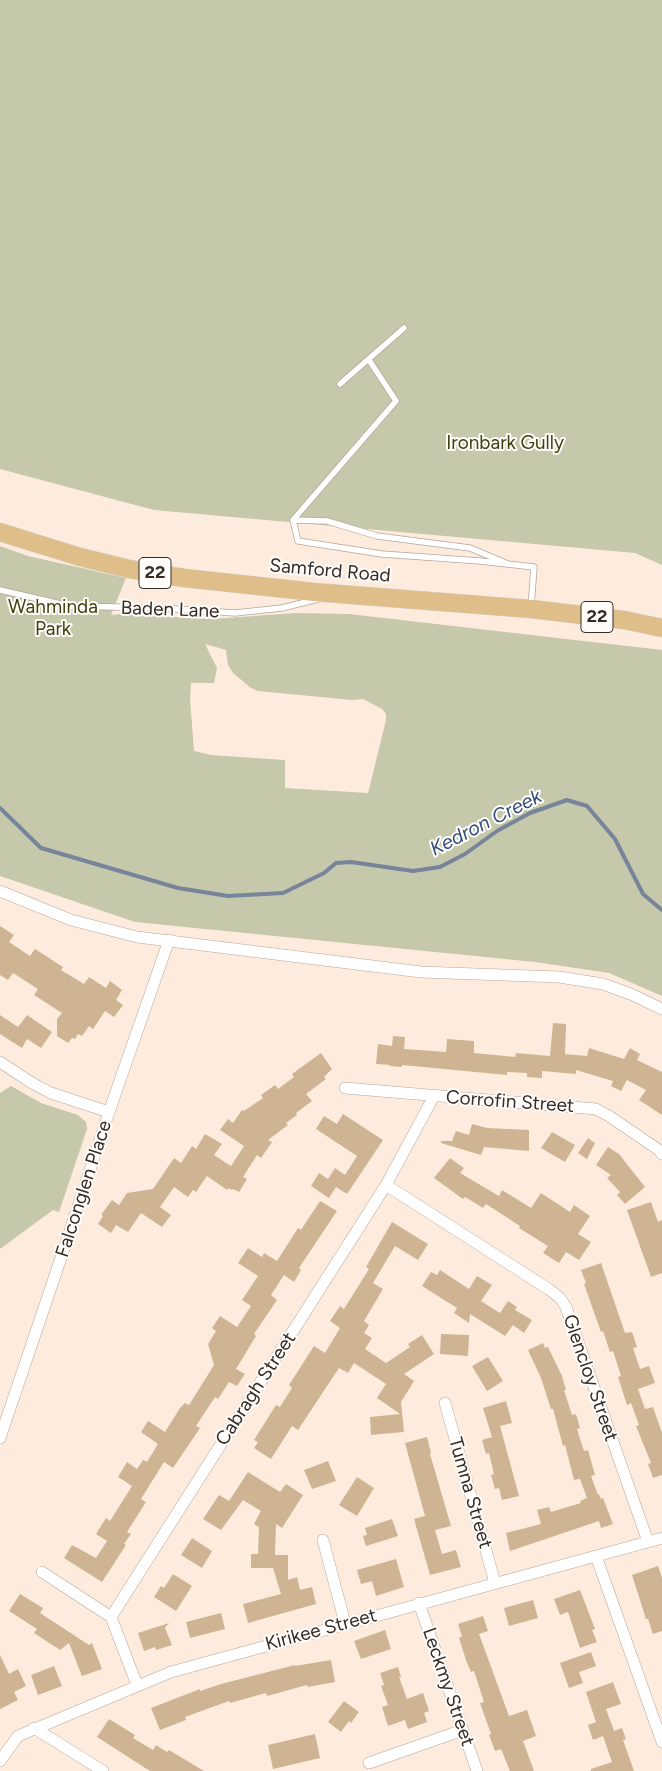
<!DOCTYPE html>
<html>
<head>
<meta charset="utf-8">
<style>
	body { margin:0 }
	canvas { display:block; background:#fdecdd }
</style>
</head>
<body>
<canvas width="662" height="1771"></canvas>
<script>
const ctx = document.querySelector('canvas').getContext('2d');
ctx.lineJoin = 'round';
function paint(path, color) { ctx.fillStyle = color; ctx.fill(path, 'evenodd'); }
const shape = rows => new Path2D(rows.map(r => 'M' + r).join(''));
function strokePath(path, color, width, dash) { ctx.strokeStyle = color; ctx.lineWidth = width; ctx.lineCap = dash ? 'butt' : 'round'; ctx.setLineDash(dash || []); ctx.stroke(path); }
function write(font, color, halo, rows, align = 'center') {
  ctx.font = font + ' Figtree,sans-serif'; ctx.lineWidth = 4; ctx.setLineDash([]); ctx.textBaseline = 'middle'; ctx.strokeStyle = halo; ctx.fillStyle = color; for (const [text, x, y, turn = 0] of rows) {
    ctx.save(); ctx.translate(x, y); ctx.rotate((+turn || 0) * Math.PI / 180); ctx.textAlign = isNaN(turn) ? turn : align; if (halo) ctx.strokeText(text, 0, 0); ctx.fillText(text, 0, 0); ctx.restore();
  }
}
const green = shape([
	[0,0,662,0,662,565,635,553,154,510,0,469],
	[0,546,28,556,126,578,111,615,121,614,212,619,296,613,349,614,662,650,662,996,609,973,535,962,135,922,0,876],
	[205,644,226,650,228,665,233,673,251,688,258,691,352,700,363,699,382,709,386,714,386,720,368,793,285,788,285,760,211,755,194,751,190,698,191,683,214,683,217,668],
	[11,1086,41,1103,78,1115,86,1122,87,1129,59,1212,53,1210,0,1249,0,1093]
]);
const stream = shape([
	[0,808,41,848,178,888,228,896,283,893,324,873,336,863,351,862,413,871,440,867,465,854,497,831,530,813,567,800,587,806,615,839,643,894,662,910]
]);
const building = shape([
	[0,926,14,935,9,942,30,956,35,949,63,967,61,970,84,984,89,977,106,988,110,981,122,990,116,1000,123,1005,114,1017,105,1011,93,1029,89,1026,82,1036,78,1034,75,1039,72,1038,68,1043,57,1036,57,1019,62,1013,34,995,38,989,13,973,8,980,0,975],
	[0,1015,18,1027,27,1015,52,1032,41,1048,27,1039,22,1048,0,1034],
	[553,1023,566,1024,565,1054,587,1056,589,1048,624,1059,630,1048,640,1054,637,1060,662,1072,662,1115,639,1100,646,1090,627,1080,621,1091,611,1086,613,1081,576,1070,576,1074,542,1071,542,1078,527,1077,527,1073,507,1072,507,1075,402,1065,402,1067,390,1066,390,1065,376,1064,378,1044,392,1046,393,1036,405,1037,404,1049,446,1052,447,1039,474,1041,474,1053,515,1057,516,1053,550,1056],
	[321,1053,332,1069,324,1077,326,1079,306,1094,312,1101,296,1113,297,1115,286,1123,288,1125,268,1140,272,1142,261,1158,257,1155,243,1177,247,1179,239,1192,233,1189,232,1190,228,1188,227,1190,207,1176,196,1192,193,1190,188,1197,174,1187,160,1207,171,1215,162,1227,141,1213,128,1232,116,1225,111,1233,98,1224,103,1216,101,1215,112,1200,119,1205,127,1193,153,1189,174,1158,181,1163,192,1146,196,1149,205,1134,222,1144,214,1155,231,1166,244,1146,220,1130,228,1119,233,1123,242,1110,244,1111,263,1098,261,1095,275,1085,278,1089,294,1077,292,1074],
	[343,1114,383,1140,347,1194,336,1187,329,1198,311,1186,319,1173,328,1179,335,1168,345,1175,357,1156,316,1129,324,1116,337,1124],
	[472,1124,487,1128,529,1130,529,1151,484,1147,481,1155,441,1143,441,1141,452,1141,456,1131,469,1135],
	[552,1132,575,1145,565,1162,541,1148],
	[588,1138,595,1143,587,1159,578,1153],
	[608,1147,619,1154,645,1187,625,1204,617,1195,620,1192,607,1178,611,1175,596,1165],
	[450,1158,464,1168,460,1173,499,1196,502,1190,531,1208,541,1193,570,1212,574,1205,590,1216,578,1234,591,1242,579,1260,566,1252,559,1263,543,1253,548,1246,519,1228,520,1226,486,1204,483,1208,465,1197,463,1199,434,1178],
	[320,1201,337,1211,299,1268,301,1270,294,1282,284,1275,271,1295,277,1300,254,1334,256,1336,236,1369,245,1374,237,1386,229,1382,218,1399,215,1397,196,1426,200,1428,173,1468,164,1462,141,1499,146,1502,127,1532,131,1534,124,1544,126,1545,102,1582,64,1558,72,1545,96,1558,107,1541,96,1534,106,1518,110,1521,132,1486,118,1477,127,1462,137,1469,143,1460,147,1462,158,1444,141,1432,148,1421,165,1432,180,1408,185,1403,189,1405,214,1365,208,1344,216,1331,212,1328,220,1316,237,1327,251,1306,242,1300,258,1276,238,1263,248,1248,262,1257,264,1253,277,1261,298,1228,301,1230],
	[651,1202,658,1222,662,1220,662,1273,651,1277,627,1210],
	[392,1222,428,1244,418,1260,395,1246,373,1283,383,1289,364,1321,369,1325,364,1333,372,1338,365,1349,386,1363,410,1347,408,1344,422,1335,434,1354,404,1374,414,1381,401,1402,404,1432,371,1435,370,1417,400,1414,377,1398,386,1384,354,1363,348,1373,339,1368,298,1430,292,1426,271,1459,254,1448,258,1442,254,1440,276,1405,280,1407,292,1388,289,1385,314,1346,325,1353,340,1328,330,1321,340,1306,344,1309,369,1269,366,1267],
	[601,1263,625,1333,632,1332,637,1347,633,1348,640,1369,649,1366,655,1383,638,1389,645,1409,653,1407,662,1433,662,1475,653,1478,648,1464,651,1463,636,1426,639,1425,631,1403,627,1405,618,1377,621,1376,613,1351,610,1352,603,1331,601,1332,584,1284,586,1283,581,1270],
	[440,1270,469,1289,477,1276,492,1285,481,1301,500,1313,508,1301,517,1307,515,1310,532,1320,524,1333,513,1325,505,1336,470,1314,469,1323,454,1313,457,1308,422,1286,431,1272,437,1275],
	[441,1334,469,1335,468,1356,440,1354],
	[543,1343,545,1348,548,1347,562,1376,566,1390,564,1390,572,1415,576,1414,580,1428,577,1429,584,1451,588,1450,595,1475,591,1476,598,1495,599,1494,601,1499,603,1498,613,1524,601,1528,599,1521,510,1551,506,1533,541,1524,537,1510,549,1507,551,1512,581,1503,580,1501,587,1498,580,1479,574,1480,565,1445,563,1446,553,1409,551,1409,541,1378,528,1350],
	[488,1357,503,1381,487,1391,472,1366],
	[506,1401,512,1423,500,1426,519,1496,502,1500,499,1488,495,1489,491,1475,494,1474,489,1453,486,1454,482,1440,492,1437,483,1408],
	[427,1437,431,1453,430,1454,451,1526,435,1530,442,1554,456,1550,461,1567,430,1575,414,1519,425,1516,405,1443],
	[328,1461,336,1481,312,1489,304,1470],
	[248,1472,280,1492,286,1484,303,1495,282,1528,276,1524,275,1555,288,1555,288,1580,297,1577,300,1590,312,1587,316,1604,248,1623,243,1604,281,1594,273,1568,251,1568,251,1554,258,1554,259,1527,254,1524,261,1511,243,1500,221,1530,203,1519,219,1495,229,1501],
	[357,1477,374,1488,357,1516,339,1505],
	[392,1519,398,1536,366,1546,363,1536,367,1535,365,1528],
	[192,1538,212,1551,202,1568,181,1555],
	[396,1559,404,1587,376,1596,372,1581,361,1584,357,1570],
	[658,1566,662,1578,662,1631,653,1634,648,1619,646,1619,632,1575],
	[173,1574,192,1586,176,1611,154,1597,161,1586,164,1588],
	[580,1590,595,1629,592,1630,597,1642,580,1648,568,1612,560,1615,554,1599],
	[20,1594,43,1608,40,1613,89,1645,92,1643,102,1669,82,1676,69,1643,60,1650,34,1633,37,1629,9,1611],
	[533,1600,538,1618,509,1626,504,1608],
	[221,1613,225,1629,190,1638,186,1622],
	[483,1616,488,1631,479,1634,509,1716,527,1710,536,1736,523,1741,534,1771,510,1771,501,1749,495,1751,489,1735,491,1734,480,1703,484,1702,474,1671,471,1672,466,1660,459,1638,462,1636,458,1624],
	[169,1623,165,1628,172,1645,156,1650,155,1647,144,1651,138,1633],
	[385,1630,391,1649,361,1659,354,1641],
	[591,1652,596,1666,579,1672,583,1683,569,1688,560,1663],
	[0,1655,9,1674,18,1669,26,1686,14,1692,18,1700,0,1709],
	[331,1660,335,1682,308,1687,307,1685,267,1696,266,1693,230,1703,229,1701,185,1717,186,1720,160,1730,151,1708,200,1689,200,1691,221,1684,295,1665,295,1666],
	[54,1666,62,1686,38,1695,31,1675],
	[398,1667,401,1677,399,1677,407,1699,423,1693,429,1711,424,1713,427,1722,408,1729,405,1720,388,1726,382,1707,388,1705,381,1686,384,1685,380,1673],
	[613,1682,621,1704,606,1709,614,1731,622,1728,626,1739,623,1740,634,1771,591,1771,591,1769,612,1762,603,1736,593,1740,588,1725,596,1722,586,1692],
	[344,1701,359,1712,351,1723,349,1721,341,1732,328,1722],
	[109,1719,135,1735,133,1738,153,1750,156,1745,167,1752,169,1750,204,1771,150,1771,97,1737],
	[315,1734,320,1758,273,1769,268,1745]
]);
const service = shape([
	[340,384,404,328],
	[293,520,396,401,369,360],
	[508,564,470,548,377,536,327,521,293,520,298,541,382,554,480,561,534,567,531,607],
	[0,590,69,606,160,608,235,613,282,608,318,599]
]);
const minor = shape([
	[0,891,71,920,137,937,421,972,559,977,603,984,633,995,662,1009],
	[0,1062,32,1083,51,1093,109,1112],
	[345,1088,596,1109,609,1116,659,1150,662,1154],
	[386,1185,550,1290,560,1298,566,1307,648,1542],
	[445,1403,495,1583],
	[0,1438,66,1243,109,1112,169,940],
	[323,1540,345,1623],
	[596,1556,662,1742],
	[42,1572,111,1617],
	[419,1603,477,1771],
	[137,1685,111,1617,386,1185,434,1096],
	[34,1728,103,1771],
	[0,1761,18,1736,171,1672,662,1538],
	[369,1763,463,1730]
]);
const primary = shape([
	[0,532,80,557,129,569,184,578,314,592,531,609,624,620,662,628]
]);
const shields = [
	[155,573,32],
	[597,617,32]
];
const shieldNames = [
	["22",155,573],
	["22",597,617]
];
const parkNames = [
	["Ironbark Gully",505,443],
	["Wahminda",53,607],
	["Park",53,629]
];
const streetNames = [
	["Samford Road",330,571,5],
	["Baden Lane",170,610,2],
	["Corrofin Street",510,1102,4],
	["Falconglen Place",84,1189,-72],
	["Glencloy Street",590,1378,71],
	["Cabragh Street",256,1389,-57],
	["Tumna Street",470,1493,74],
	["Kirikee Street",321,1630,-15],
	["Leckmy Street",448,1687,71]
];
const waterNames = [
	["Kedron Creek",486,823,-27]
];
paint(green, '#c6c8ac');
strokePath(stream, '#778499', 4);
paint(building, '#cfb493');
strokePath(service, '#b7a699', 7);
strokePath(minor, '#b7a699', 12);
strokePath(primary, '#d6d5d4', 19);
strokePath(service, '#fff', 5.5);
strokePath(minor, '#fff', 11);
strokePath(primary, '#dfbe8a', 18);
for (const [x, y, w] of shields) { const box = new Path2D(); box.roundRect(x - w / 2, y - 15.5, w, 31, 4); ctx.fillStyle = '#fffcf9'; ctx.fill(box); strokePath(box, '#332c27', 1); }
write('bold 18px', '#332c27', null, shieldNames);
write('19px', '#3e3f0f', '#fffcf9', parkNames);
write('19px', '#332c27', '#fffcf9', streetNames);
write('italic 20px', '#314d7b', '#fffcf9', waterNames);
</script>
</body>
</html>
